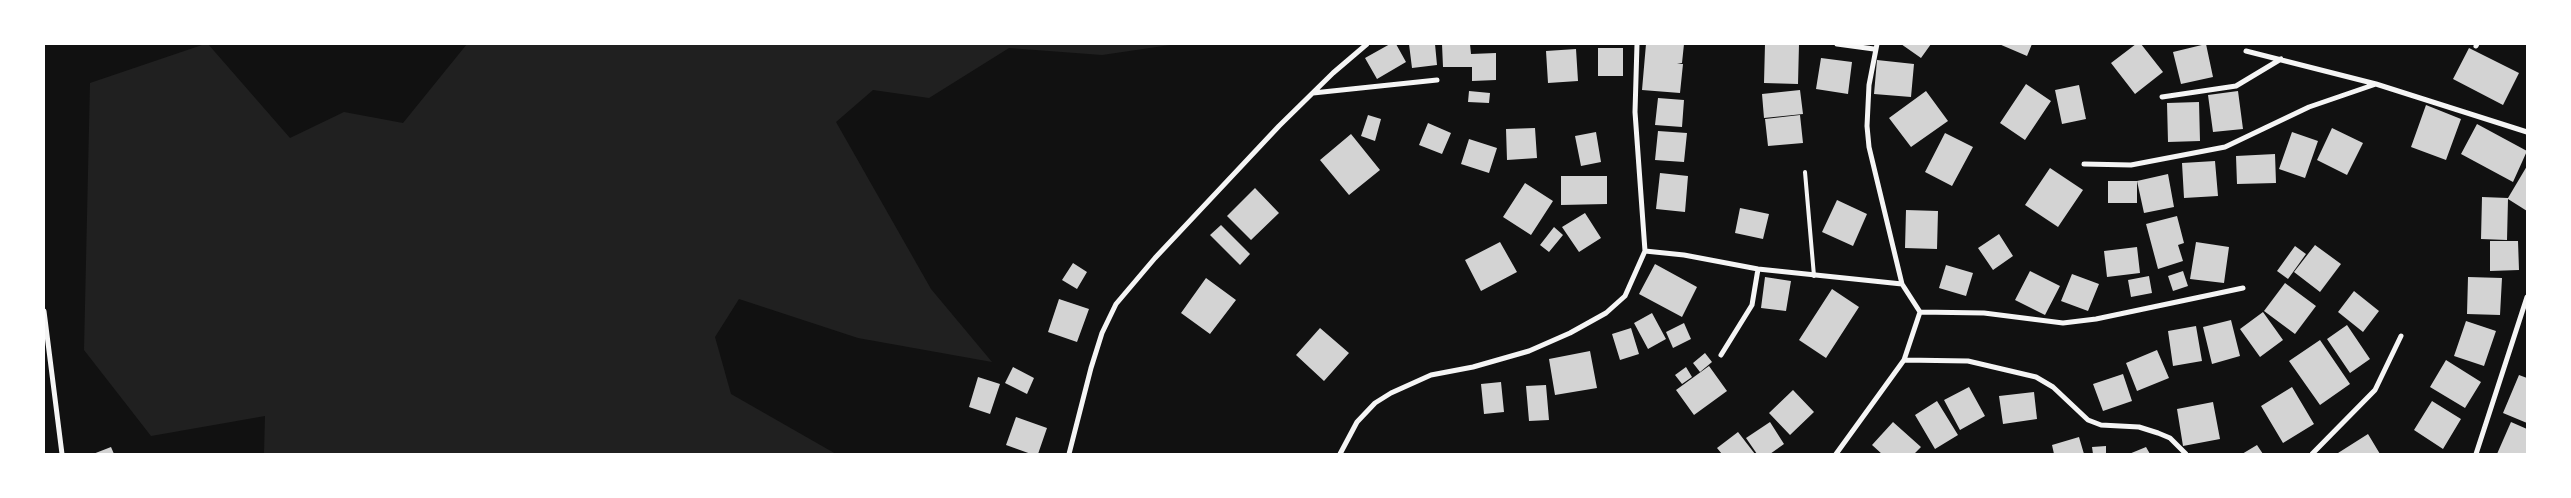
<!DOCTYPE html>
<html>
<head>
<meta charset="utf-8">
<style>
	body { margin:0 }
	#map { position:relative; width:2571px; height:498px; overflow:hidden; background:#111; font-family:Karla,sans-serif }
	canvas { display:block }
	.frame { position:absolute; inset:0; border:45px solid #fff; pointer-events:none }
</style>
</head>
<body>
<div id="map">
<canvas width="2571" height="498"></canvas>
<div class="frame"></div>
</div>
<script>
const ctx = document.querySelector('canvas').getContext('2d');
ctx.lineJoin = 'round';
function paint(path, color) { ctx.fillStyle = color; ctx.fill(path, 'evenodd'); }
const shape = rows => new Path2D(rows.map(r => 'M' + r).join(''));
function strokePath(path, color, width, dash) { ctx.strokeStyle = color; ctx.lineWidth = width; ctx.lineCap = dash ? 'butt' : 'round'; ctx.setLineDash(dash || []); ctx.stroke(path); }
const green = shape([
	[205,44,208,44,290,138,344,112,403,123,467,44,1177,44,1102,55,1009,48,929,98,873,90,836,122,931,289,992,362,858,338,739,299,715,337,731,394,836,454,264,454,265,416,151,436,84,350,90,83]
]);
const building = shape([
	[1390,44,1396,44,1406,62,1377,79,1365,58],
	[1409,44,1435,44,1437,65,1412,68],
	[1442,44,1470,44,1471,54,1496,53,1496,80,1472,81,1472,67,1443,67],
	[1646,44,1684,44,1682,63,1677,64,1683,64,1680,93,1642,90],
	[1765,44,1799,44,1798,84,1764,83],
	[1901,44,1931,44,1921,58],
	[1999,44,2032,44,2027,56],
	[2136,44,2141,44,2163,72,2135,94,2111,63],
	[2206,44,2213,77,2181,84,2173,52],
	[1598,48,1623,48,1623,76,1598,76],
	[2469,48,2519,73,2503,105,2453,79],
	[1576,49,1578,81,1548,83,1546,51],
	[1821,58,1852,62,1848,94,1816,89],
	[1877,60,1914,64,1911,97,1874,94],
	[2026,84,2051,101,2025,140,2000,123],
	[2079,85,2086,119,2062,124,2055,90],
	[1800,90,1803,114,1764,118,1762,94],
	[1469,91,1490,93,1489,103,1468,102],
	[1926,91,1948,121,1911,147,1889,118],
	[2238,91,2243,129,2213,132,2208,95],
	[1658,98,1684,100,1682,127,1655,125],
	[2199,102,2200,141,2168,142,2167,103],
	[2426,105,2461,119,2446,160,2411,147],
	[1368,115,1381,119,1375,141,1361,136],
	[1800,115,1803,143,1768,146,1765,119],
	[1428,123,1451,133,1442,154,1419,145],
	[2477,124,2527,151,2513,182,2461,154],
	[1535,128,1537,158,1507,160,1506,129],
	[2332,128,2363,143,2347,175,2317,160],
	[1658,131,1687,133,1684,162,1655,160],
	[1596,132,1601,162,1581,166,1575,136],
	[2292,132,2318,141,2305,178,2279,169],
	[1945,133,1973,147,1952,186,1925,172],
	[1351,134,1380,170,1349,195,1320,160],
	[1469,139,1497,148,1489,173,1461,164],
	[2275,154,2276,183,2237,184,2236,156],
	[2215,161,2218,196,2184,198,2182,163],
	[2527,166,2527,211,2508,199,2507,240,2481,239,2482,197,2508,198],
	[2050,168,2083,190,2058,227,2025,205],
	[1660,173,1688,176,1685,212,1656,209],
	[2168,174,2174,207,2144,213,2137,181],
	[1561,176,1607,176,1607,204,1561,205],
	[2108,181,2137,181,2137,203,2108,203],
	[1525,183,1553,201,1531,235,1503,217],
	[1255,188,1279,213,1251,240,1227,216],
	[1837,200,1867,214,1853,246,1822,232],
	[1740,208,1769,214,1763,239,1735,233],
	[1906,210,1938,211,1937,249,1905,248],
	[1585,213,1601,238,1579,252,1562,227],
	[2177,216,2184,243,2178,245,2183,261,2158,269,2146,224],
	[1221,225,1250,254,1240,265,1210,235],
	[1554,227,1563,235,1549,252,1540,245],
	[1999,234,2013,256,1993,270,1978,248],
	[2490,241,2518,241,2519,270,2490,271],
	[1500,242,1517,272,1481,291,1465,260],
	[2196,242,2229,247,2224,283,2190,279],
	[2315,245,2341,264,2320,292,2294,272],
	[2295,246,2306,254,2288,279,2277,271],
	[2137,247,2140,273,2107,277,2104,251],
	[1073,263,1087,272,1077,289,1062,280],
	[1655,264,1697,287,1682,317,1639,294],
	[1946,265,1973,273,1966,296,1939,288],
	[2030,271,2060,286,2045,315,2015,300],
	[2183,271,2188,286,2173,291,2168,276],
	[2072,274,2099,284,2088,311,2061,301],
	[2149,276,2152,293,2131,297,2128,280],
	[1765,277,1791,281,1786,311,1761,308],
	[2468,277,2502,278,2500,315,2467,314],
	[1206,278,1236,300,1210,334,1181,313],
	[2285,283,2316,306,2295,334,2264,311],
	[1832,289,1859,307,1826,358,1799,340],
	[2354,291,2379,311,2363,332,2338,312],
	[1059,299,1089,309,1077,342,1048,332],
	[2263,312,2283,340,2260,357,2240,329],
	[1652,313,1666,339,1648,349,1634,323],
	[2231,320,2240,356,2212,364,2203,327],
	[2466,321,2496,331,2484,366,2454,356],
	[1684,323,1691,339,1673,348,1666,332],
	[2347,325,2370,359,2350,373,2327,339],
	[2196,326,2202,361,2173,366,2168,331],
	[1320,328,1349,353,1324,381,1296,355],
	[1631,328,1639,354,1620,360,1612,334],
	[2320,340,2350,384,2320,405,2289,361],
	[2157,350,2169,378,2137,391,2126,363],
	[1590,351,1597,388,1555,395,1549,359],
	[1705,353,1712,362,1700,372,1693,363],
	[2446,360,2481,382,2465,408,2430,387],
	[1709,366,1727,391,1694,415,1676,390],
	[1013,367,1034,378,1027,394,1005,383],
	[1686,367,1692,377,1682,384,1675,375],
	[2123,374,2132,401,2103,411,2093,384],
	[2519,375,2527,378,2527,423,2503,413],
	[978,377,1000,384,990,414,969,407],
	[1501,382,1504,412,1484,414,1481,384],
	[1546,385,1549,420,1529,421,1526,386],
	[1969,387,1985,416,1960,430,1944,400],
	[2292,387,2314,424,2283,443,2261,406],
	[1793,390,1814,412,1790,435,1769,413],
	[2034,392,2037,419,2003,424,1999,396],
	[1937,401,1958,435,1935,449,1915,415],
	[2432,401,2461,419,2443,449,2414,430],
	[2213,402,2220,439,2183,446,2177,409],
	[1016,417,1047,428,1038,454,1031,454,1006,445],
	[1770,422,1784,444,1770,454,1757,454,1746,438],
	[1893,422,1921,447,1914,454,1882,454,1872,445],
	[2511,422,2527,429,2527,454,2497,454],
	[1738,432,1755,454,1722,454,1717,448],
	[2368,434,2380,454,2339,454,2338,453],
	[2079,437,2084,454,2054,454,2052,445],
	[2257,445,2263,454,2242,454],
	[2106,446,2106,454,2093,454,2092,447],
	[111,447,114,454,93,454],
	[2146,447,2150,454,2129,454]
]);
const service = shape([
	[1805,172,1814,276]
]);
const minor = shape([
	[1837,44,1874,49],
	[2476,46,2477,44],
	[2246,51,2376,84,2527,132],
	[1313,93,1437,80],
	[2162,97,2236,86,2281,59],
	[2084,164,2131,165,2225,147,2309,107,2376,84],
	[1645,251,1684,255,1758,269,1902,284],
	[44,311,62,454],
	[1920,312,1984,313,2063,323,2096,319,2243,288],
	[1721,355,1752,305,1758,269],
	[1904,360,1968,361,2036,377,2053,387,2088,420,2101,425,2139,427,2158,433,2170,438,2186,454],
	[1069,454,1091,368,1102,333,1116,304,1155,258,1279,126,1333,73,1367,44],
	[1340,454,1357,422,1375,403,1391,393,1431,375,1473,367,1529,351,1570,333,1606,313,1625,296,1645,251,1635,112,1637,44],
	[1836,454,1904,360,1920,312,1902,284,1869,147,1867,126,1869,85,1877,44],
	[2312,454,2375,390,2401,336],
	[2476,454,2527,297]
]);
paint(green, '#202020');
paint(building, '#d3d3d3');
strokePath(service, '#f5f5f5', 4);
strokePath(minor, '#f5f5f5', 5);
</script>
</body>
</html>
